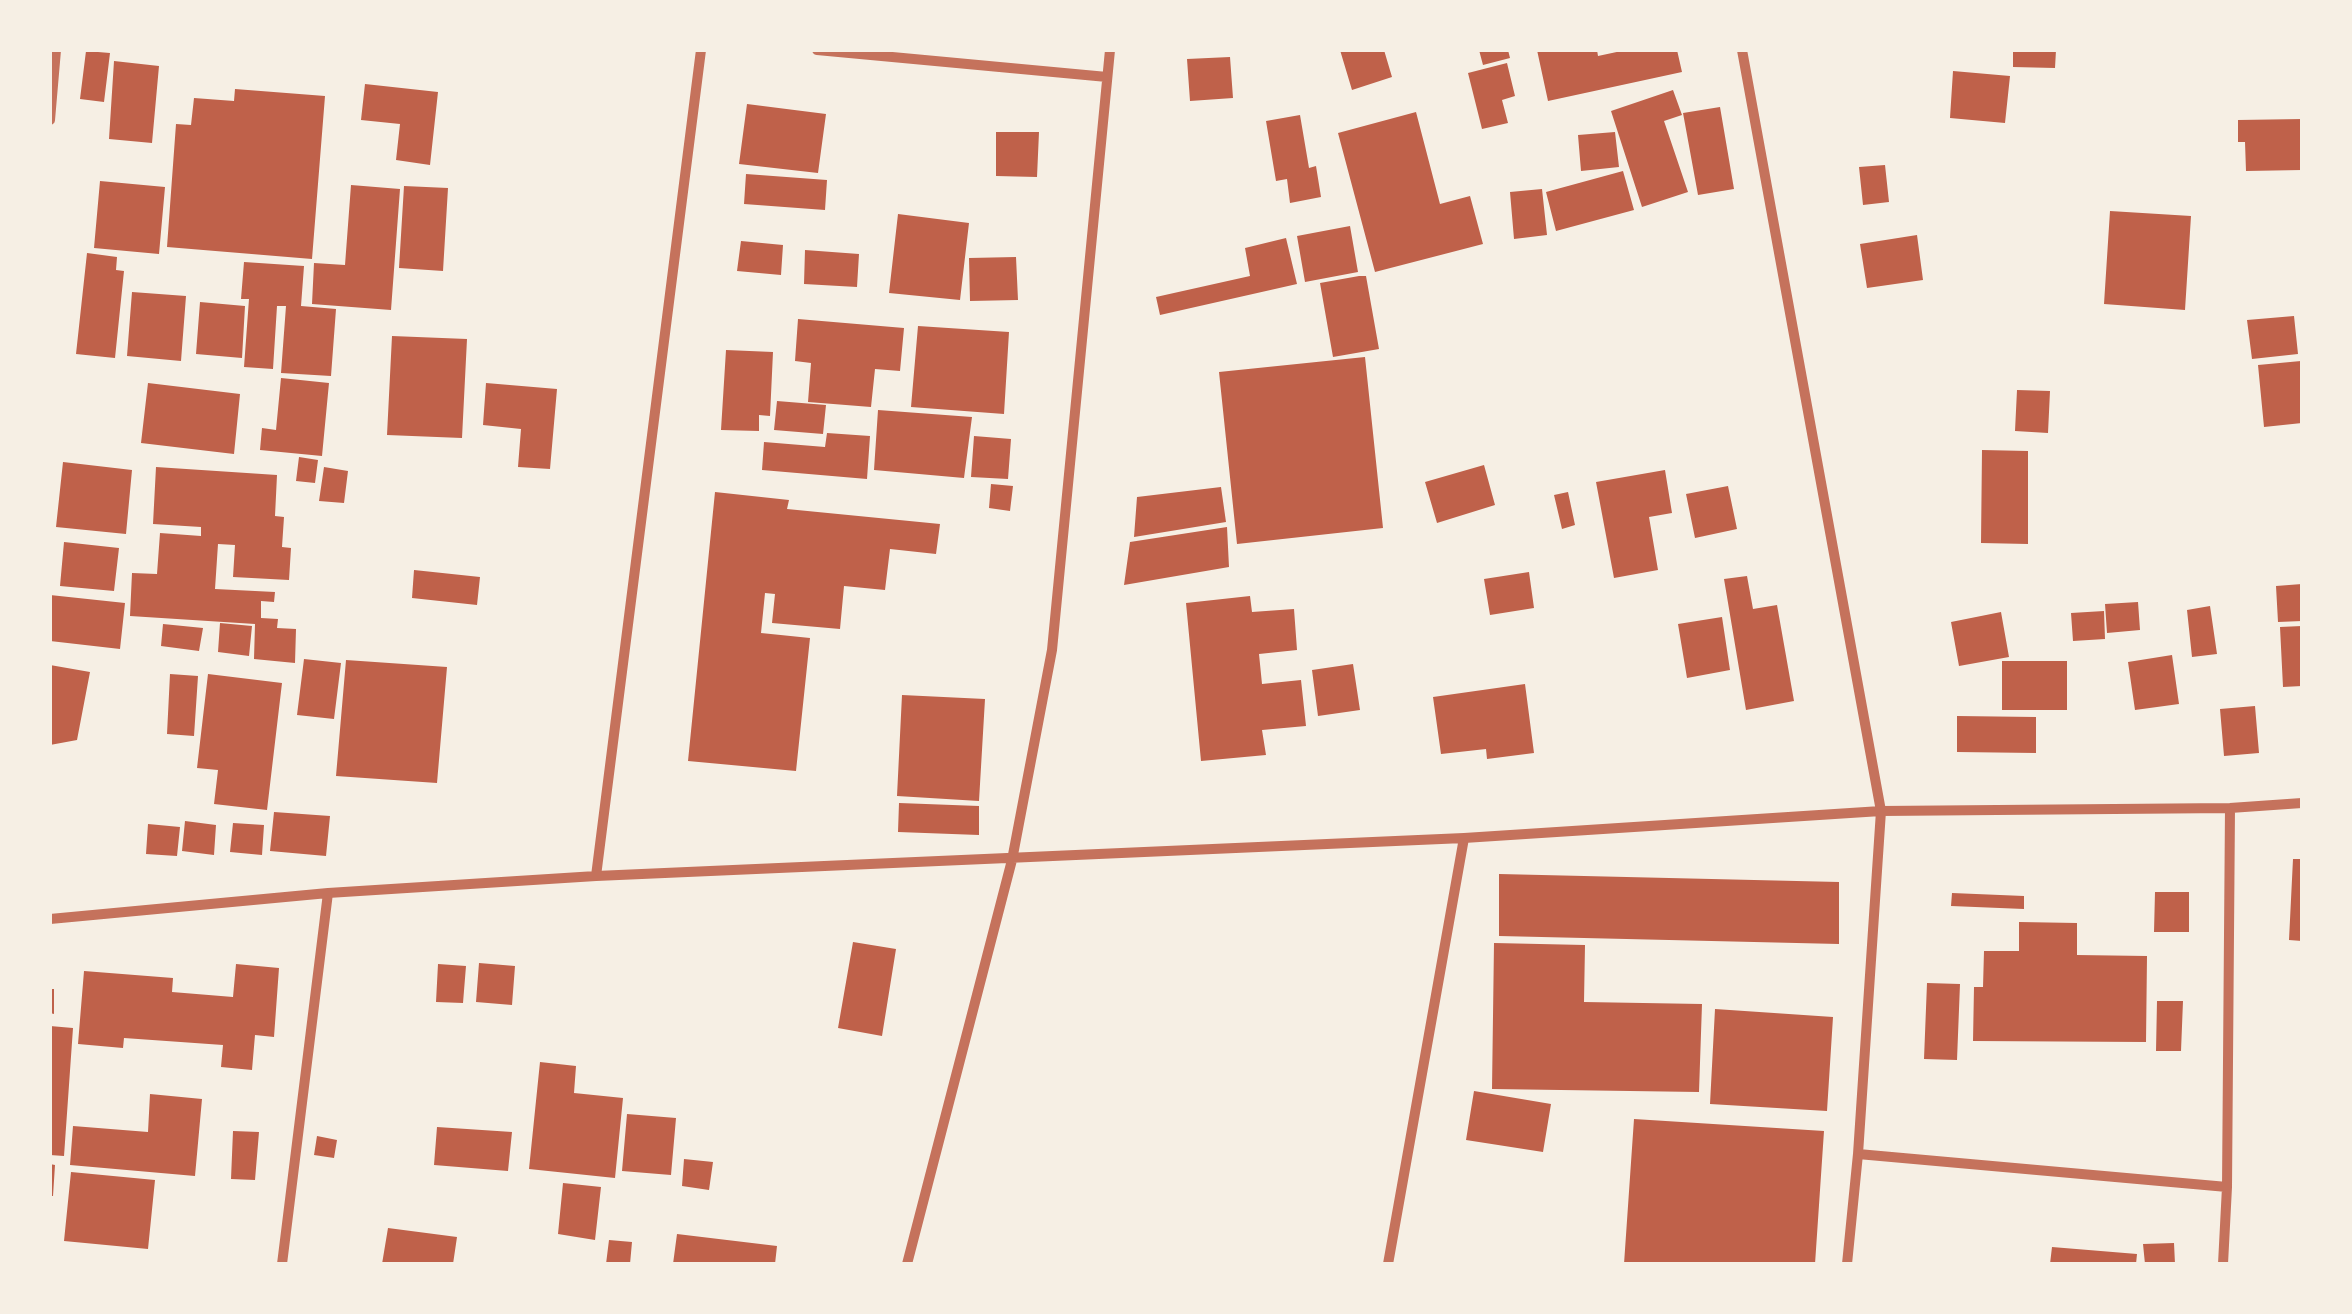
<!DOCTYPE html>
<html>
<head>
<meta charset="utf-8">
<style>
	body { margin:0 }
	#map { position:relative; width:2352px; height:1314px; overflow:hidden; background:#f6efe4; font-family:"Work Sans",sans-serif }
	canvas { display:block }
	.frame { position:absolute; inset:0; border:52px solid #f6efe4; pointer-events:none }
</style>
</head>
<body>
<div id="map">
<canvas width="2352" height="1314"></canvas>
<div class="frame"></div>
</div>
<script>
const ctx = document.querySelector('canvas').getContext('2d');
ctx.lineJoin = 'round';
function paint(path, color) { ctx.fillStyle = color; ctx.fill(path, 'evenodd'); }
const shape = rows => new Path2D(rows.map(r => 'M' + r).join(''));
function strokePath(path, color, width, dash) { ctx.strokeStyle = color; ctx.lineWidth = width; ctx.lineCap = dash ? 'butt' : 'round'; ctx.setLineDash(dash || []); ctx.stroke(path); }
const building = shape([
	[1340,50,1384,50,1392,77,1352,90],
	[1479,50,1508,50,1510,58,1483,65],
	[1537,50,1597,50,1598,56,1626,50,1677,50,1682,72,1548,101],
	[2013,50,2056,50,2055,68,2013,67],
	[86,51,110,53,104,102,80,99],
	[1230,57,1233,98,1190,101,1187,59],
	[114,61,159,66,152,143,109,139],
	[1507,63,1515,96,1502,100,1508,123,1482,129,1468,73],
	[1953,71,2010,76,2005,123,1950,118],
	[365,84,438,92,430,165,396,160,400,124,361,120],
	[235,89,325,96,312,259,167,247,176,124,191,125,194,98,234,101],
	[1673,90,1682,115,1664,121,1688,192,1642,207,1611,111],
	[747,104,826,114,818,173,739,164],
	[1720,107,1734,189,1698,195,1683,113],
	[1416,112,1440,204,1470,196,1483,244,1375,272,1338,133],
	[1300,115,1309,168,1316,166,1321,197,1290,203,1287,179,1276,181,1266,121],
	[2302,119,2302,170,2246,171,2245,142,2238,142,2238,120],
	[996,132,1039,132,1037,177,996,176],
	[1615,132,1619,167,1581,171,1578,135],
	[1885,165,1889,202,1863,205,1859,167],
	[1623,171,1634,210,1556,231,1546,192],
	[746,174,827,180,825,210,744,204],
	[100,181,165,187,159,254,94,248],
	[351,185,400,189,391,310,312,304,314,263,345,265],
	[404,186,448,188,443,271,399,268],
	[1542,189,1547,235,1514,239,1510,192],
	[2110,211,2191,216,2185,310,2104,304],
	[898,214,969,223,960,300,889,293],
	[1350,226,1358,272,1305,282,1297,236],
	[1917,235,1923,280,1867,288,1860,244],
	[1286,238,1297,284,1160,315,1156,297,1250,276,1245,248],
	[741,241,783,245,781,275,737,271],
	[805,250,859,254,857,287,804,284],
	[87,253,117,257,116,270,124,271,115,358,76,354],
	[1016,257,1018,300,970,301,969,258],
	[244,262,304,266,301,306,336,309,331,376,281,373,286,306,277,306,273,369,244,367,249,299,241,299],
	[1359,276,1366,276,1379,349,1333,357,1320,283],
	[132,292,186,296,181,361,127,356],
	[200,302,245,306,242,358,196,354],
	[2294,316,2298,354,2252,359,2247,320],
	[798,319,904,328,900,371,875,369,871,407,808,402,811,363,795,361],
	[918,326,1009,332,1004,414,911,407],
	[392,336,467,339,462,438,387,435],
	[726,350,773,352,770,416,759,415,759,431,721,430],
	[1365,357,1383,528,1237,544,1219,372],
	[2301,361,2302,423,2264,427,2258,365],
	[281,378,329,383,322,456,260,450,262,428,276,430],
	[148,383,240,394,234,454,141,443],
	[486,383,557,389,550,469,518,467,521,429,483,425],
	[2017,390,2050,391,2048,433,2015,431],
	[777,401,826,405,823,434,774,430],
	[878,410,972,417,964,478,874,470],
	[827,433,870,436,867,479,762,470,764,442,825,447],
	[974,436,1011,439,1008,479,971,477],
	[1982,450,2028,451,2028,544,1981,543],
	[299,457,318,460,315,483,296,481],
	[63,462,132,470,126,534,56,527],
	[1484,465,1495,505,1437,523,1425,482],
	[156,467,277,475,275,516,284,517,282,547,291,548,289,580,233,577,235,545,218,544,215,589,275,592,274,602,261,601,261,618,278,619,277,628,296,629,295,663,254,659,255,624,130,616,132,573,157,574,160,533,201,536,201,527,153,524],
	[324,467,348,471,344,503,319,501],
	[1665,470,1672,513,1649,517,1658,570,1614,578,1596,482],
	[991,484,1013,486,1010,511,989,508],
	[1728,486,1737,529,1695,538,1686,494],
	[1221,487,1226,522,1134,537,1137,497],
	[715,492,789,500,787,509,940,524,936,554,890,549,885,590,844,586,840,629,772,623,775,594,765,593,761,633,810,638,796,771,688,761],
	[1568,492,1575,525,1562,529,1554,495],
	[1227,527,1229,567,1124,585,1130,542],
	[64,542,119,548,114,591,60,586],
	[414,570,480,577,477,605,412,598],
	[1529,572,1534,608,1490,615,1484,579],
	[1747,576,1753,609,1777,605,1794,701,1746,710,1724,579],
	[2302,584,2302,621,2278,622,2276,586],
	[50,595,125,603,120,649,50,641],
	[1250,596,1252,612,1294,609,1297,650,1259,654,1262,684,1301,680,1306,726,1262,730,1266,755,1201,761,1186,603],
	[2138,602,2140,630,2107,633,2105,604],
	[2210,606,2217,654,2192,657,2187,610],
	[2104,611,2105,639,2073,641,2071,613],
	[2001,612,2009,657,1959,666,1951,622],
	[1722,617,1730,670,1687,678,1678,624],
	[220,623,252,626,249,656,218,652],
	[163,624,203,628,199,651,161,646],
	[2302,626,2302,686,2283,687,2280,627],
	[2172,655,2179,704,2135,710,2128,662],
	[304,659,341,663,334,719,297,715],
	[346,660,447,667,437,783,336,776],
	[2002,661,2067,661,2067,710,2002,710],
	[1353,664,1360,710,1318,716,1312,670],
	[50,665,90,672,77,740,50,745],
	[170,674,198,676,194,736,167,734],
	[208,674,282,683,267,810,214,804,218,770,197,768],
	[1525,684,1534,753,1487,759,1486,749,1441,754,1433,697],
	[902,695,985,699,979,801,897,796],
	[2255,706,2259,753,2224,756,2220,709],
	[1957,716,2036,717,2036,753,1957,752],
	[899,803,979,806,979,835,898,832],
	[274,812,330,816,326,856,270,851],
	[185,821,216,825,214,855,182,851],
	[233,823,264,825,262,855,230,852],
	[148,824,180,827,177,856,146,854],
	[2293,859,2302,859,2302,941,2289,940],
	[1499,874,1839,882,1839,944,1499,936],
	[2155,892,2189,892,2189,932,2154,932],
	[1952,893,2024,896,2024,909,1951,906],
	[2019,922,2077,923,2077,955,2147,956,2146,1042,1973,1041,1974,987,1983,987,1984,951,2019,951],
	[853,942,896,949,882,1036,838,1028],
	[1494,943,1585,945,1584,1002,1702,1004,1699,1092,1492,1089],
	[479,963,515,966,512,1005,476,1002],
	[236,964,279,968,274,1037,255,1035,252,1070,221,1067,223,1045,124,1038,123,1048,78,1044,84,971,173,978,172,992,233,997],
	[438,964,466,966,463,1003,436,1002],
	[1927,983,1960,984,1957,1060,1924,1059],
	[50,989,54,989,54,1014,50,1013],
	[2157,1001,2183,1001,2181,1051,2156,1051],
	[1715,1009,1833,1017,1827,1111,1710,1104],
	[50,1026,73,1028,64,1156,50,1155],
	[540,1062,576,1066,574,1093,623,1098,615,1178,529,1169],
	[1474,1091,1551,1104,1543,1152,1466,1140],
	[150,1094,202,1099,195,1176,70,1165,73,1126,148,1132],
	[627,1114,676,1118,671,1175,622,1171],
	[1634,1119,1824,1131,1815,1264,1624,1264],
	[437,1127,512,1132,508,1171,434,1165],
	[233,1131,259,1132,255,1180,231,1179],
	[317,1136,337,1140,334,1158,314,1155],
	[684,1159,713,1162,709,1190,682,1186],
	[50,1164,55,1165,53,1196,50,1196],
	[71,1172,155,1180,148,1249,64,1241],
	[563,1183,601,1187,595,1240,558,1234],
	[388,1228,457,1237,453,1264,382,1264],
	[677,1234,777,1246,775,1264,673,1264],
	[609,1240,632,1242,630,1264,606,1264],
	[2174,1243,2175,1264,2145,1264,2143,1244],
	[2052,1247,2137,1254,2136,1264,2050,1264]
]);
const minor = shape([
	[817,50,1107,77],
	[1742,50,1881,811,1858,1154,1847,1264],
	[50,120,56,50],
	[596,876,701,50],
	[50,919,328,893,596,876,1464,838,1881,811,2230,808,2302,803],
	[1858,1154,2227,1187],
	[282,1264,328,893],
	[907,1264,1012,860,1052,650,1110,50],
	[1388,1264,1464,838],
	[2223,1264,2227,1187,2230,808]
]);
paint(building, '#bf614a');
strokePath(minor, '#c5725c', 10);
</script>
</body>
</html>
